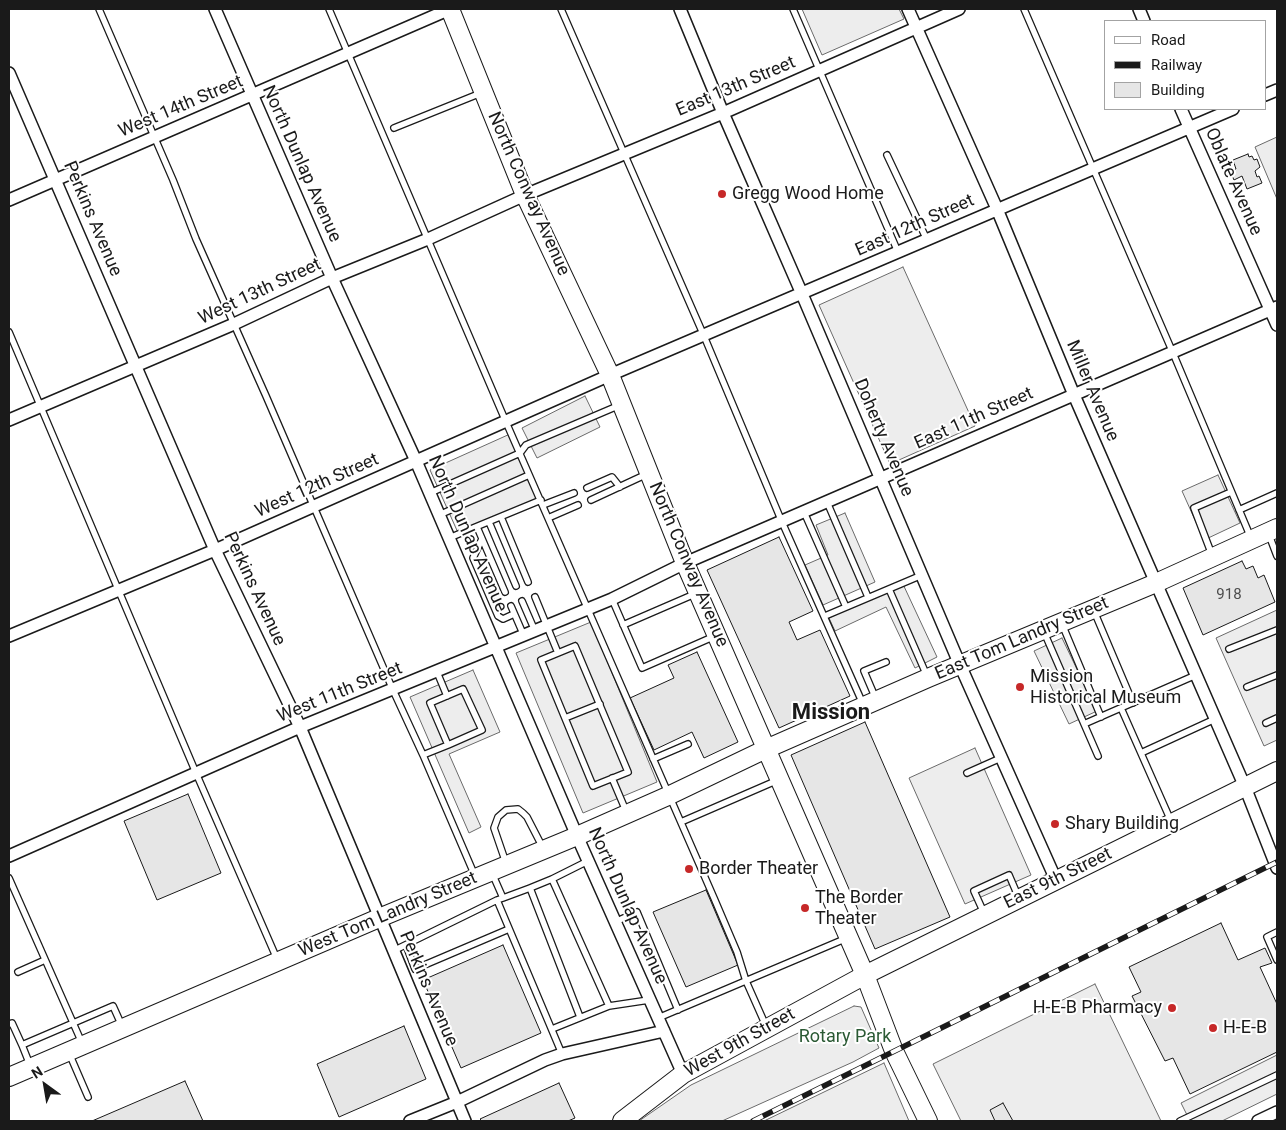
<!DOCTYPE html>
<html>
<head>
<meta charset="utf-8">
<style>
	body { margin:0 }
	#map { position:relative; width:1286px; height:1130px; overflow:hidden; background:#fff; font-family:Roboto,sans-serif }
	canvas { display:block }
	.frame { position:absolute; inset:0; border:10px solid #1a1a1a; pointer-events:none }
	.legend { position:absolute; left:1104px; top:20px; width:162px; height:90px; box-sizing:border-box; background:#fff; border:1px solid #a3a3a3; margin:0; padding:6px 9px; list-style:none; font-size:15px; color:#1a1a1a }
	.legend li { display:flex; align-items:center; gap:10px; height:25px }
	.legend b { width:25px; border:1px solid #a3a3a3 }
	.north { position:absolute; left:20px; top:1060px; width:50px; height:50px; -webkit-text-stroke:4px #fff; paint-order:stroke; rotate:328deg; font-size:14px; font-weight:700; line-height:20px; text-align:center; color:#1a1a1a }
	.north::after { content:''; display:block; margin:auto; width:18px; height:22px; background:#1a1a1a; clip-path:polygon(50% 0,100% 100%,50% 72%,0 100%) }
</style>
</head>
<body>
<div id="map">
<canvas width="1286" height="1130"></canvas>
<div class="frame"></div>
<ul class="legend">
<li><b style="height:6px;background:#fff"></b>Road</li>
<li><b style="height:6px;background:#1a1a1a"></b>Railway</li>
<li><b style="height:14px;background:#e6e6e6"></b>Building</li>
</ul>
<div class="north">N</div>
</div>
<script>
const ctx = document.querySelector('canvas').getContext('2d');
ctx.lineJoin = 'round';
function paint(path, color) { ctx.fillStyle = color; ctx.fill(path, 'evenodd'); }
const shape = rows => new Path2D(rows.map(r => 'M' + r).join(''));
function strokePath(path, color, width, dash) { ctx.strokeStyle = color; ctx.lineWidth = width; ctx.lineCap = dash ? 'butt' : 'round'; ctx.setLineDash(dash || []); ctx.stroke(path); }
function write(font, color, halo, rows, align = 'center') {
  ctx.font = font + ' Roboto,sans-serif'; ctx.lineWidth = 4; ctx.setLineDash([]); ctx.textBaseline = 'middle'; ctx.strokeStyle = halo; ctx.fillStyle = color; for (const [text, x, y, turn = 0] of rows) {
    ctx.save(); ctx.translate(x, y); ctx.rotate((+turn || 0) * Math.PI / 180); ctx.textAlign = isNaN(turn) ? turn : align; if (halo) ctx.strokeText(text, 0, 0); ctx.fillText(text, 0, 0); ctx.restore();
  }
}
const built = shape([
	[802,9,899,9,904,19,822,55,802,9],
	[1277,137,1277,199,1255,147,1277,137],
	[903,267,975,426,890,464,819,305,903,267],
	[585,396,600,427,537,458,522,428,585,396],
	[510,434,539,498,459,535,430,470,510,434],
	[1218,475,1240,523,1204,540,1182,491,1218,475],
	[845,513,875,582,823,605,805,565,828,555,816,525,845,513],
	[902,582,937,657,915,668,886,607,835,631,829,618,902,582],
	[1277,610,1277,740,1264,746,1216,638,1277,610],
	[591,622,657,782,583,813,516,653,591,622],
	[1062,638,1097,711,1069,724,1034,651,1062,638],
	[473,670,500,732,449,754,481,827,469,833,410,697,473,670],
	[975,748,1031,875,965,904,909,778,975,748],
	[1095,984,1161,1121,961,1121,933,1064,1095,984],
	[854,1006,861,1007,879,1048,853,1062,722,1121,639,1121,691,1085,854,1006],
	[1277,1055,1277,1094,1222,1121,1190,1121,1181,1103,1277,1055],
	[884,1063,909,1121,764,1121,884,1063]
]);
const building = shape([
	[1248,154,1249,157,1252,156,1254,160,1257,159,1260,167,1255,171,1257,177,1259,176,1262,183,1247,189,1242,176,1234,180,1230,171,1236,169,1233,160,1248,154],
	[779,537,813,611,789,622,797,640,820,630,850,696,779,728,707,570,779,537],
	[1242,561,1246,569,1253,566,1258,578,1264,575,1275,602,1203,635,1183,588,1242,561],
	[697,652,738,742,704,758,692,732,654,750,630,698,674,678,668,665,697,652],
	[865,722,950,917,875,949,791,755,865,722],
	[188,794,221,873,157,900,124,821,188,794],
	[706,890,738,965,686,987,653,912,706,890],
	[1221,923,1238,960,1265,948,1272,963,1260,967,1277,1004,1277,1052,1190,1094,1173,1058,1165,1061,1132,996,1141,992,1129,967,1221,923],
	[503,945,541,1033,461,1068,423,980,503,945],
	[404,1026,426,1079,339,1117,317,1064,404,1026],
	[185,1081,203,1121,92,1121,185,1081],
	[559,1083,575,1118,568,1121,482,1121,480,1119,559,1083],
	[1003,1103,1013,1121,995,1121,990,1110,1003,1103]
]);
const service = shape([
	[99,9,173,180,196,239,266,396,393,690,423,755],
	[329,9,506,422,714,898,737,952,746,981,766,1026],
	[561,9,704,336,782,522,863,704],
	[793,9,898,252],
	[1024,9,1173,353,1251,538],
	[394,128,481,93],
	[887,155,927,240],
	[9,332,196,773,277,959],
	[587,488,612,477,620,487],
	[430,493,520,453,526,445,620,405],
	[591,500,647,474],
	[827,502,868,597],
	[543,505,574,493],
	[1239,510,1277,493],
	[804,512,846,607],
	[439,515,529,475],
	[501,517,528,582],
	[548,518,578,505],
	[489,522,516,586],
	[477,527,505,592],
	[1269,535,1277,556],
	[449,538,541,500],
	[482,539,473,558,498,616,503,619,514,614],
	[1212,555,1194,508,1231,492],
	[889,589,927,676],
	[535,597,558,653],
	[612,599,642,668,715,636],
	[522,601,535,631],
	[511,606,524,636],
	[1094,611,1133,703],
	[825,616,922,575],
	[1062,624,1101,717],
	[623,625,697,593],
	[1044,632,1098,756],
	[575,646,628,772,593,786,541,660,575,646],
	[1229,649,1277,630],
	[437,672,447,696],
	[1247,687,1277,675],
	[876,699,864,671,886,662],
	[1121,708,1171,821],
	[565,718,600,704],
	[1266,723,1277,718],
	[1084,724,1196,675],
	[448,745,430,703,463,689,482,730,448,745,423,755,475,876],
	[1141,753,1215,719],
	[653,759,688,744],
	[967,773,1003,757],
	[612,778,626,811],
	[681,822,778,780],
	[588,861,552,879,609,1006,649,1000],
	[506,863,494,828,498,817,506,810,518,809,523,813,527,817,543,848],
	[492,873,503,898,497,900,562,1054],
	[9,878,82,1043],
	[530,888,552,879],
	[503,898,530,888,580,1017],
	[984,913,974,891,1009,875,1018,896],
	[615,922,637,912,678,1010],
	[1277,932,1267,937,1277,960],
	[406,945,415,969,509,929],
	[393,951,497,900],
	[18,972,45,960],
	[658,1018,847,938],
	[9,1024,12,1023,22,1045],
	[552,1029,609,1006],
	[69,1053,88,1097],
	[30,1065,22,1045,113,1006,122,1026],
	[1180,1121,1277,1075]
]);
const minor = shape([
	[215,9,332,278,416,461,577,836,683,1074],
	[680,9,723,113,802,294,960,665,1056,880],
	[908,9,997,209,1074,395,1245,787,1277,868],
	[1139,9,1144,21],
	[9,73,215,550,300,727,465,1121],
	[1265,95,1277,90],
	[1181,109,1277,325],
	[9,200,450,9],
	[9,420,234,324,332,278,428,239,525,195,723,113,959,9],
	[9,636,215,550,610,375,1233,109],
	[9,856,300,727,612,599,685,563,1277,307],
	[410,1121,457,1102,545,1060,562,1054,664,1031],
	[1258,1121,1277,1112]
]);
const primary = shape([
	[450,9,525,195,610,375,685,563,865,975,894,1051,928,1121],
	[9,1077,379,918,577,836,670,795,766,749,928,678,1156,583,1277,528],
	[622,1121,683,1074,865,975,1277,771]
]);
const rail = shape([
	[753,1121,1277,862]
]);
const markers = [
	[722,194,5,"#c62828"],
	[1020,687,5,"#c62828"],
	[1055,824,5,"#c62828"],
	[689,869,5,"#c62828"],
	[805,908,5,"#c62828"],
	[1172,1008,5,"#c62828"],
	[1213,1028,5,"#c62828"]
];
const numberNames = [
	["918",1229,595]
];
const streetNames = [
	["East 13th Street",736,87,-23],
	["West 14th Street",181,107,-23],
	["North Dunlap Avenue",301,164,66],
	["Oblate Avenue",1233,182,66],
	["North Conway Avenue",528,194,66],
	["Perkins Avenue",92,219,67],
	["East 12th Street",915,226,-24],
	["West 13th Street",260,292,-25],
	["Miller Avenue",1092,391,67],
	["East 11th Street",974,419,-24],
	["Doherty Avenue",883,438,67],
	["West 12th Street",317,486,-24],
	["North Dunlap Avenue",467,534,66],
	["North Conway Avenue",688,565,67],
	["Perkins Avenue",254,589,65],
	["East Tom Landry Street",1022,639,-23],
	["West 11th Street",340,693,-22],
	["East 9th Street",1058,879,-26],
	["North Dunlap Avenue",627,906,66],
	["West Tom Landry Street",388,915,-23],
	["Perkins Avenue",428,989,67],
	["West 9th Street",740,1043,-29]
];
const poiNames = [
	["Gregg Wood Home",732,194],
	["Mission",1030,677],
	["Historical Museum",1030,698],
	["Shary Building",1065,824],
	["Border Theater",699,869],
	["The Border",815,898],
	["Theater",815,919],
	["H-E-B Pharmacy",1162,1008,"right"],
	["H-E-B",1223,1028]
];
const parkNames = [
	["Rotary Park",845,1037]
];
const districtNames = [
	["Mission",831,713]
];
paint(built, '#ededed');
strokePath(built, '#6a6a6a', 1);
paint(building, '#e6e6e6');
strokePath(building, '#1a1a1a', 1);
strokePath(service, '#1a1a1a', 8);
strokePath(minor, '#1a1a1a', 14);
strokePath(primary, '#1a1a1a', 20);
strokePath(service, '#fff', 5.5);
strokePath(minor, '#fff', 11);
strokePath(primary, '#fff', 18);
strokePath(rail, '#1a1a1a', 5.5);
strokePath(rail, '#fff', 4, [11]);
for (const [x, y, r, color] of markers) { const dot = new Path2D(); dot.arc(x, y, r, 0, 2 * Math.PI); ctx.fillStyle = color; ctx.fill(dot); strokePath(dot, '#fff', 2); }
write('15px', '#4d4d4d', null, numberNames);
write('18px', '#1a1a1a', '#fff', streetNames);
write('18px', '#1a1a1a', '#fff', poiNames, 'left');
write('18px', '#2b5a34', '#fff', parkNames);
write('bold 22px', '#1a1a1a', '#fff', districtNames);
</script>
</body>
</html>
